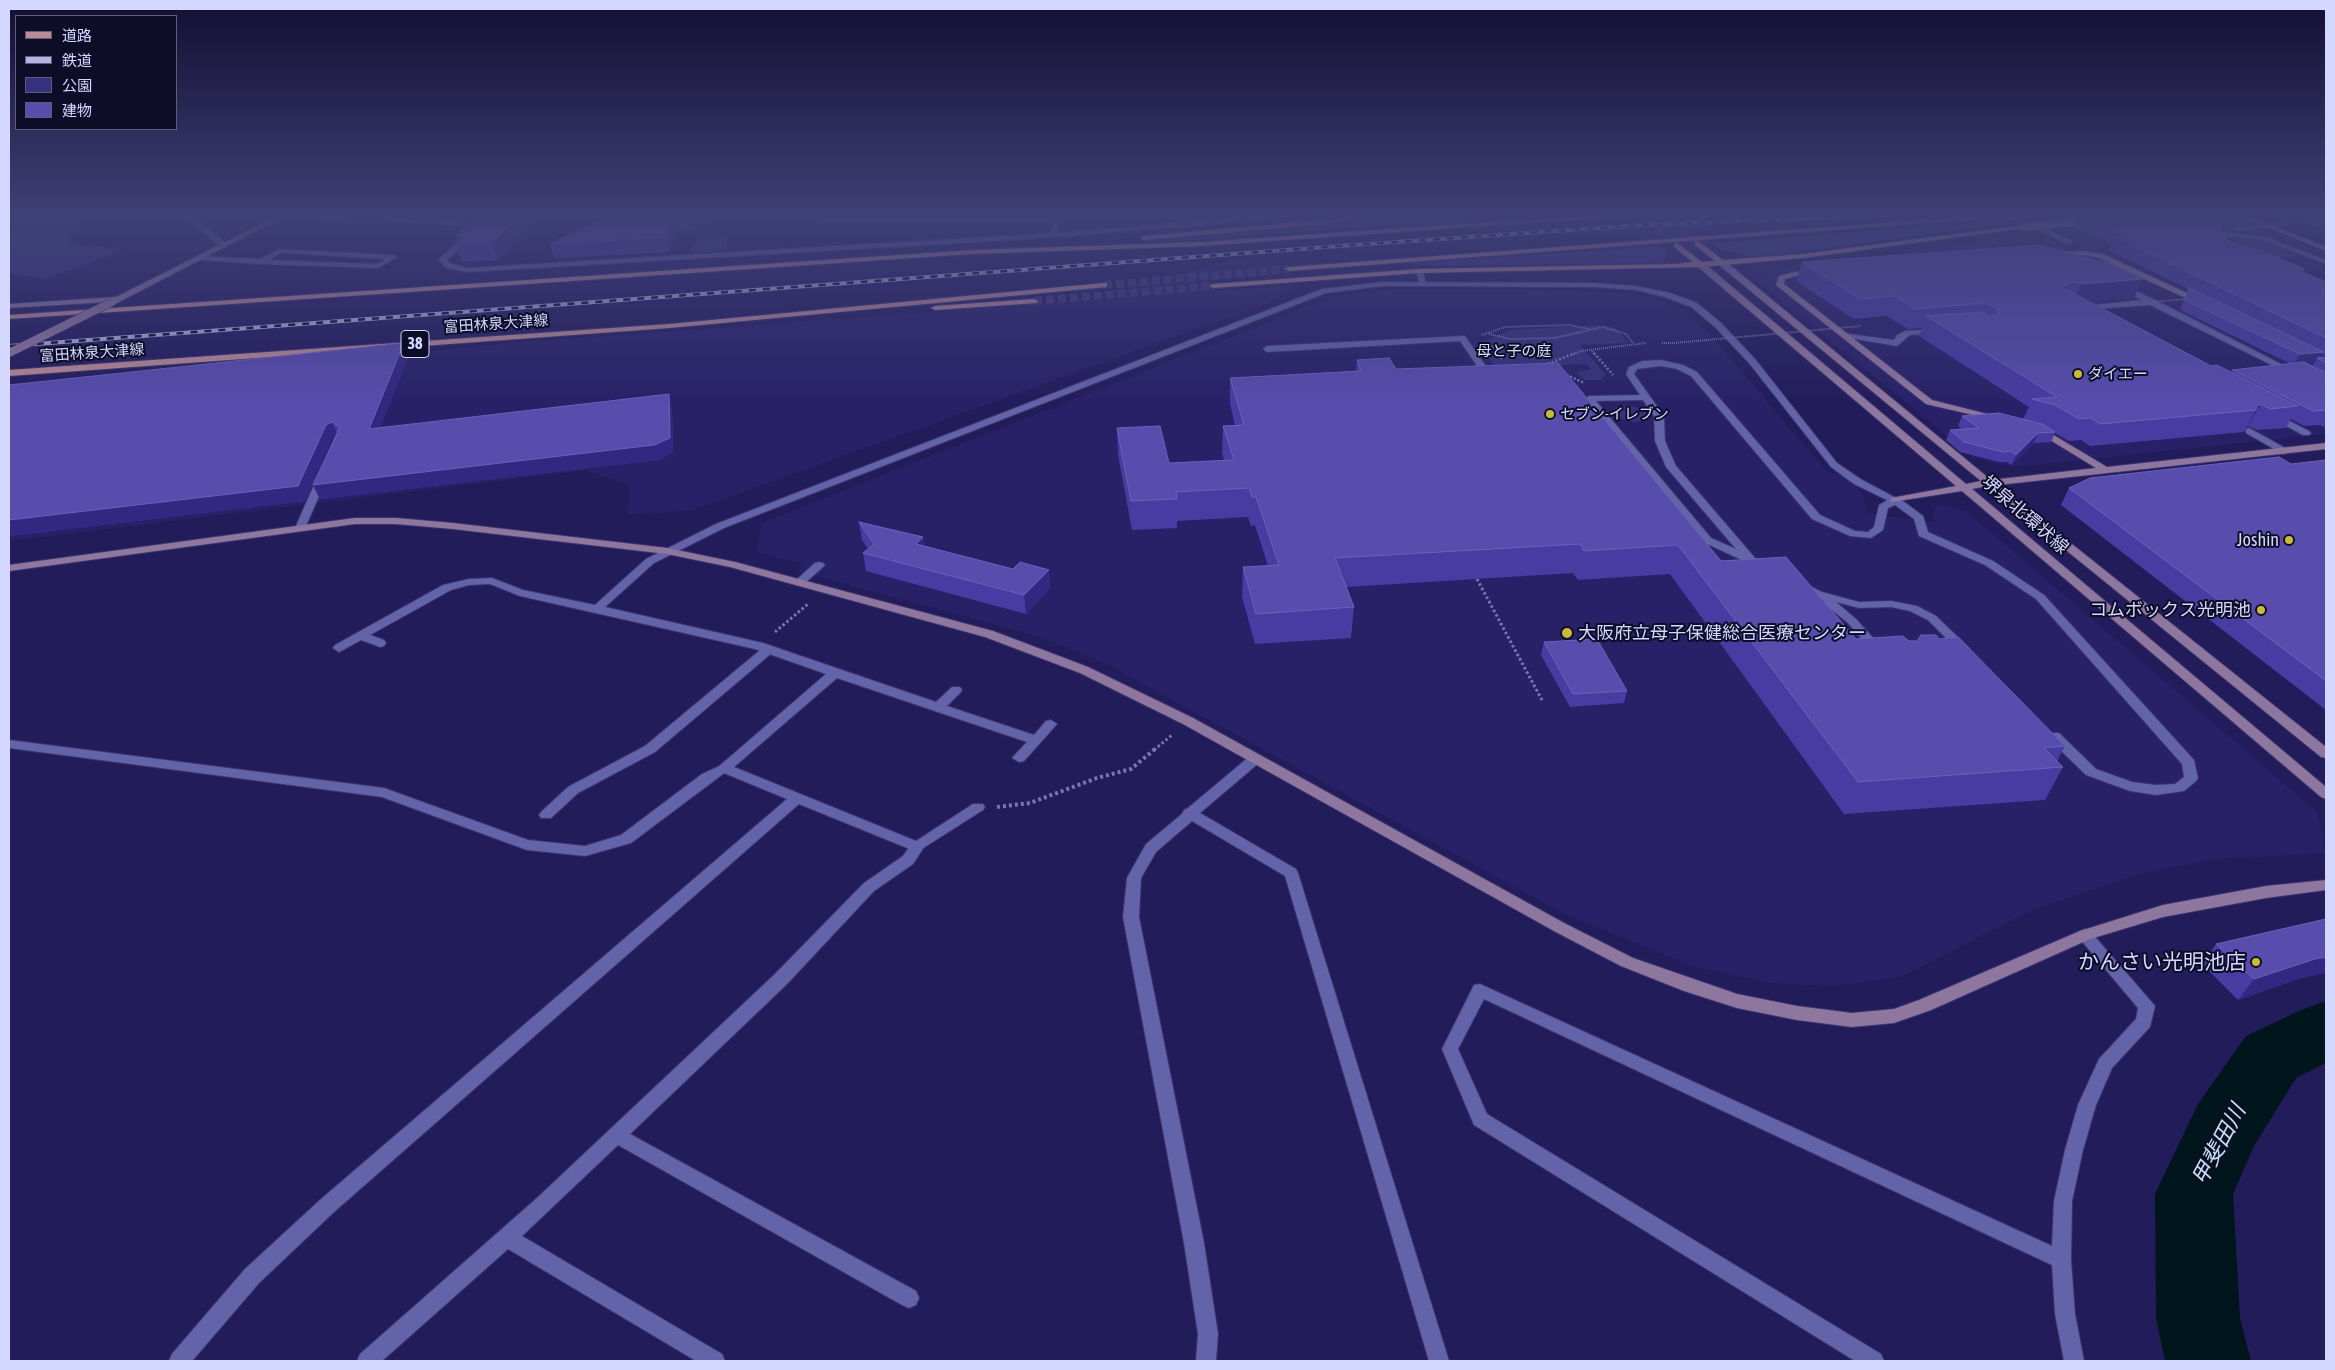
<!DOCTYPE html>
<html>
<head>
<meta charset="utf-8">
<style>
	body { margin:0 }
	#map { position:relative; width:2335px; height:1370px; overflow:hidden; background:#231c5b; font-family:"Asap Condensed","Noto Sans JP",sans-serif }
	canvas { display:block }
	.frame { position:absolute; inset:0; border:10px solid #d4d7ff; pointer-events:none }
	.legend { position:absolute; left:15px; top:15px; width:162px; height:115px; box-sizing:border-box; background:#0e0d28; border:1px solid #5d5e7e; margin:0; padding:6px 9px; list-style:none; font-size:15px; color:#d4d7ff }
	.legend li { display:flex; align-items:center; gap:10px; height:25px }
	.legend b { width:25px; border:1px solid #5d5e7e }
</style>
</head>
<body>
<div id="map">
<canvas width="2335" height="1370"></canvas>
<div class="frame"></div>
<ul class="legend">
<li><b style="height:6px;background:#ba8b95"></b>道路</li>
<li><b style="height:6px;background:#b3b4e0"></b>鉄道</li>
<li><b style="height:14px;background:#36317c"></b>公園</li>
<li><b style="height:14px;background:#584cac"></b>建物</li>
</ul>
</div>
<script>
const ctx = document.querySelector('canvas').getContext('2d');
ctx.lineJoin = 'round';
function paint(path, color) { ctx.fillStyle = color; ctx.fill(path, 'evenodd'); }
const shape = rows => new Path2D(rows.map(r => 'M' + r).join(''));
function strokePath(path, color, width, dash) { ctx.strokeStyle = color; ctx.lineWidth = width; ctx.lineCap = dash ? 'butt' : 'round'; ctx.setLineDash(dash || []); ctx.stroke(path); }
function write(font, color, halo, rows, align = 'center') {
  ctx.font = font + ' "Asap Condensed","Noto Sans JP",sans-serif'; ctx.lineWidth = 4; ctx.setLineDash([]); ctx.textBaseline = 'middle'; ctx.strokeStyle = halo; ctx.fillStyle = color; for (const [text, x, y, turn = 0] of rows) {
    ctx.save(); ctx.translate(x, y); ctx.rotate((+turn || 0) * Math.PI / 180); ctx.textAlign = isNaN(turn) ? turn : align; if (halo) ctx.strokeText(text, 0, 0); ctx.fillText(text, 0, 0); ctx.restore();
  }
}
const built = shape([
	[2222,214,2231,214,2326,253,2326,434,2013,467,1973,457,1755,279,1773,268,1825,264,2031,234],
	[1268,254,1290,274,1211,281,1216,291,1298,284,1271,302,693,510,627,515,630,486,586,470,9,541,9,396,499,344,1064,302,1212,265],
	[1393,289,1526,289,1635,294,1662,301,1684,311,1711,335,1827,472,1841,475,1862,492,1866,513,1938,523,1932,514,1936,506,1949,506,1966,511,2318,813,2325,853,2216,859,2144,873,2035,909,1900,977,1835,986,1770,983,1692,966,1565,914,1105,663,1051,641,1001,626,797,571,803,564,757,552,762,523,1335,296]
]);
const green = shape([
	[9,214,14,217,38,214,87,214,71,232,68,244,125,249,46,279,9,273],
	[1007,214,1056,214,1054,217,1046,218,995,219,995,217],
	[1422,214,1556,214,1161,242,1153,238,1229,234],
	[2007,220,2012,223,1802,252,1751,257,1720,250,1711,243],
	[728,236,726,251,688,253,694,241],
	[2237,238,2267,242,2296,255,2295,257,2276,258,2264,257,2238,245,2235,241],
	[1660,246,1668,253,1663,263,1436,266,1406,263],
	[1603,325,1616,328,1628,343,1580,345,1606,375,1600,380,1585,380,1577,374,1579,371,1591,369,1586,364,1538,366,1502,377,1479,344,1510,330],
	[1626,405,1644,409,1650,416,1646,421,1634,422,1621,419,1613,414,1612,411,1616,407]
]);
const river = shape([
	[2326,1001,2326,1063,2296,1078,2254,1146,2233,1194,2240,1318,2251,1361,2165,1361,2156,1318,2155,1194,2198,1104,2246,1036,2301,1010,2326,1001]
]);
const primaryTunnel = shape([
	[1639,214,1677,245],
	[1661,214,1698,243],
	[1104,285,1289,269],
	[1034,301,1213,286]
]);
const pathFar3 = shape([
	[1489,334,1510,339,1554,338,1603,327,1626,334,1633,343],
	[1482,335,1505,327,1569,325,1589,329],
	[1662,343,1674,343],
	[1492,346,1501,355],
	[1592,351,1595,355],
	[1572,355,1581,351,1646,343]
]);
const pathFar2 = shape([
	[1501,353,1501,360],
	[1594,353,1613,375],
	[1548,364,1575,353],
	[1563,373,1584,383]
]);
const pathFar1 = shape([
	[1477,579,1543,702],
	[775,632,808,604],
	[1154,750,1172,735]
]);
const path = shape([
	[997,807,1030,803,1097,778,1131,769,1155,749]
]);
const lane = shape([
	[183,214,190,214,226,243,226,247,220,247,183,214],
	[282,214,461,221,464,223,461,225,285,217,282,214],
	[1183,214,1202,214,1172,219,1169,217,1183,214],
	[2210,214,2216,214,2219,218,2223,232,2266,237,2326,260,2326,264,2263,240,2224,236,2237,249,2230,251,2217,239,2214,219,2210,214],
	[822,219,1059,219,1062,221,1059,223,820,222,820,220,822,219],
	[2287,222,2289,223,2289,225,2237,231,2234,229,2237,227,2287,222],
	[280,249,393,255,397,257,378,268,260,264,198,260,194,258,198,256,260,259,280,249],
	[281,253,385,259,377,264,269,260,281,253],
	[1416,269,1423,271,1426,285,1419,283,1416,269],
	[1936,329,1940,331,1939,333,1910,335,1897,346,1843,337,1839,335,1843,333,1894,340,1897,335,1905,331,1936,329],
	[1462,336,1465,336,1494,378,1494,382,1488,382,1460,341,1267,352,1263,349,1267,346,1462,336],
	[1661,360,1683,365,1697,372,1820,515,1855,531,1868,532,1874,527,1879,505,1891,498,1899,498,1923,516,1928,532,1993,561,2044,595,2194,760,2198,778,2196,781,2184,791,2156,795,2130,791,2086,775,2049,739,2047,736,2049,733,2059,733,2096,769,2132,782,2156,785,2175,784,2184,777,2182,764,2036,599,1985,565,1919,536,1914,519,1895,505,1888,508,1883,530,1871,538,1850,536,1812,519,1691,376,1677,369,1661,366,1637,369,1634,374,1664,416,1665,441,1676,466,1755,558,1769,566,1763,569,1759,568,1703,542,1584,399,1589,396,1640,395,1626,374,1629,367,1642,361,1661,360],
	[1643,400,1654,416,1655,441,1666,467,1736,549,1711,538,1596,401,1643,400],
	[2249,428,2287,449,2289,451,2284,454,2281,453,2246,433,2246,429,2249,428],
	[323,473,328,476,305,528,304,530,296,530,295,528,318,476,323,473],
	[819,562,823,563,825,565,823,567,804,584,796,584,794,582,796,580,815,563,819,562],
	[1801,582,1822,592,1859,602,1891,601,1917,606,1936,616,1970,649,1968,652,1960,652,1928,620,1910,611,1891,607,1859,608,1836,602,1856,619,1884,650,1882,653,1874,653,1848,623,1816,597,1797,587,1795,585,1797,583,1801,582],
	[769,645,775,649,773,652,655,752,578,793,551,818,541,818,539,815,541,812,568,787,645,746,765,646,769,645],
	[9,740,384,788,528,840,585,846,621,835,702,774,724,764,731,768,631,843,585,856,527,850,382,797,9,748,9,740],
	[917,842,922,843,924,847,913,864,874,891,787,984,630,1134,916,1291,919,1298,916,1305,909,1308,902,1305,618,1145,522,1236,722,1354,725,1361,696,1361,508,1249,382,1361,357,1361,360,1354,537,1198,775,974,864,883,903,856,912,843,917,842]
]);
const street = shape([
	[491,214,498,214,447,260,452,264,467,268,1051,233,1051,227,1061,214,1067,214,1057,227,1058,233,1273,214,1293,214,1290,216,1194,226,1029,239,467,272,446,268,439,260,440,258,491,214],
	[2010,214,2018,214,2073,242,2066,244,2010,214],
	[2104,214,2101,216,2076,218,2073,216,2079,214,2104,214],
	[1383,282,1594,283,1636,286,1670,293,1697,303,1721,323,1755,359,1837,463,1862,480,1900,500,1899,502,1891,502,1854,484,1831,467,1749,363,1715,327,1691,307,1665,297,1636,290,1594,287,1383,286,1326,293,724,528,654,563,605,607,763,643,936,702,952,687,960,687,962,690,960,693,947,706,1034,735,1046,721,1051,720,1057,724,1024,761,1019,762,1012,758,1027,742,837,678,734,767,916,841,973,804,983,804,985,807,983,810,917,852,799,804,334,1212,259,1283,192,1361,169,1361,172,1354,245,1269,320,1200,787,799,719,771,717,768,826,674,755,649,520,596,490,584,469,585,451,590,370,635,384,640,386,643,384,646,380,647,361,640,339,652,333,648,335,645,443,585,469,579,492,578,523,590,595,605,646,559,716,524,1322,289,1383,282],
	[2118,285,2124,285,2155,300,2297,372,2290,374,2150,305,2083,310,2079,308,2083,306,2142,300,2118,289,2118,285],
	[2274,413,2309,431,2311,433,2309,435,2303,435,2271,418,2271,414,2274,413],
	[1255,755,1262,759,1260,762,1200,813,1296,869,1298,873,1449,1361,1429,1361,1285,876,1192,821,1156,852,1141,878,1139,917,1204,1243,1218,1334,1216,1361,1196,1361,1198,1334,1184,1243,1123,917,1127,878,1146,844,1182,814,1184,810,1188,808,1250,756,1255,755],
	[2085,929,2090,931,2155,1006,2150,1027,2112,1068,2096,1105,2083,1150,2072,1201,2071,1260,2075,1314,2084,1361,2064,1361,2055,1314,2052,1265,1484,999,1458,1049,1487,1114,1881,1354,1884,1361,1855,1361,1474,1125,1442,1049,1474,985,1480,984,2052,1246,2054,1201,2065,1150,2078,1105,2099,1059,2136,1019,2138,1008,2080,939,2077,935,2080,931,2085,929]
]);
const secondary = shape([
	[281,214,289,214,115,304,108,302,9,308,9,304,116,297,281,214],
	[2235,214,2243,214,2326,247,2326,251,2235,214],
	[2084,251,2103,254,2204,301,2197,303,2098,258,2084,255,2055,256,2051,254,2055,252,2084,251],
	[1719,261,1725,261,1991,480,2096,468,2037,432,2035,430,2040,427,2107,467,2326,443,2326,449,1998,485,2326,747,2326,758,2321,757,1987,486,1972,489,2326,787,2326,799,2321,797,1962,491,1891,502,1891,498,1956,486,1698,267,1698,263,1704,263,1966,484,1981,481,1719,265,1719,261],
	[1819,271,1820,273,1816,275,1796,276,1785,279,1784,284,1932,400,1999,417,1999,421,1926,404,1776,285,1779,276,1795,272,1819,271],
	[355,518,396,518,453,523,667,548,735,562,993,631,1088,667,1193,718,1564,923,1633,958,1737,994,1797,1006,1852,1013,1894,1009,1919,1000,2080,931,2163,905,2266,886,2326,880,2326,890,2266,898,2163,917,2090,939,1931,1010,1894,1023,1852,1027,1797,1020,1737,1008,1684,991,1621,966,1554,931,1183,724,1080,673,985,637,730,567,667,554,453,529,396,524,355,524,9,571,9,565,355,518]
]);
const primary = shape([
	[1381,214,1400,214,1326,224,1144,240,1140,238,1144,236,1381,214],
	[1601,214,1629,214,1626,216,1202,246,972,254,9,319,9,315,972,250,1202,242,1601,214],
	[2003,214,2006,216,2005,217,1289,271,1285,269,1289,267,2003,214],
	[2024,225,2026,226,2026,228,1803,258,1701,267,1419,273,1213,288,1209,286,1213,284,1419,269,1676,264,1693,262,1674,247,1674,243,1677,243,1702,262,1715,261,1695,245,1695,241,1698,241,1723,260,1803,254,2024,225],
	[1104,283,1107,283,1107,287,669,328,9,376,9,370,669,324,1104,283],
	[1034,299,1038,301,1037,303,935,310,931,308,935,306,1034,299]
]);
const rail = shape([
	[1719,215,1739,214],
	[9,346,1353,245,1628,226,1899,214]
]);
const pathBridge = shape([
	[2152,302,2187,299],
	[1674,343,1861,326]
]);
const secondaryBridge = shape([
	[9,353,112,302]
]);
const primaryBridge = shape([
	[2003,216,2034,214],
	[2024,227,2092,220]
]);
const wall = shape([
	[480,214,543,214,498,260,462,262,456,244,458,242,456,235],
	[613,214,723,214,691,231,678,229,670,252,554,258,550,244],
	[975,214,996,214,975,215],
	[2040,214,2074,214,2073,214,2071,217,2052,219],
	[2301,214,2326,214,2326,230,2298,219],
	[2079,215,2219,237,2249,249,2305,269,2303,272,2326,282,2326,356,2322,354,2320,357,2326,357,2326,428,2320,425,2304,426,2291,419,2286,428,2257,430,2248,426,2247,427,2244,432,2090,446,2081,440,2069,441,2055,433,2051,442,2034,443,2011,465,2007,462,1999,462,1960,452,1946,440,1950,430,1962,429,1958,426,1962,416,2023,419,2029,407,1919,336,1922,328,1908,329,1887,316,1854,319,1796,281,1802,262,2041,245,2134,298,2090,302,2211,366,2231,372,2232,370,2291,364,2180,310,2188,289,2109,250,2112,244,2074,228],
	[2315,362,2312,366,2306,363],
	[409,356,380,427,672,407,673,452,658,460,320,499,313,485,335,437,332,439,305,501,9,536],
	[1357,360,1396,369,1856,639,1917,641,1939,639,2065,746,2057,761,2063,767,2045,800,1844,814,1670,574,1578,580,1573,573,1346,587,1354,607,1351,638,1255,644,1242,597,1243,567,1268,566,1255,525,1251,526,1248,517,1177,521,1177,528,1132,530,1118,455,1117,428,1169,463,1224,460,1222,453,1223,426,1235,425,1230,404,1230,378,1356,371],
	[2326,460,2326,710,2061,505,2069,488],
	[859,522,923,537,924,546,1013,569,1049,570,1050,588,1026,614,866,571,863,553,868,549,862,540],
	[1544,642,1627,691,1624,703,1570,707,1541,655],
	[2216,944,2298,979,2238,1000,2202,964]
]);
const shadedWall = shape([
	[521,214,543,214,498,260,492,242],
	[694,214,723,214,691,231,688,217],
	[2054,214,2074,214,2073,214,2071,217,2052,219],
	[674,215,678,229,670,252,666,237],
	[2143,279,2134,298,2072,304,2081,284],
	[2072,282,2063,301,2060,286],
	[404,343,409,356,374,443,369,429],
	[2324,352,2320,359,2317,358,2315,362,2294,365,2300,354],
	[669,394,672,407,673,452,658,460,320,499,313,485],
	[2261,404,2248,426,2247,427,2256,410,2257,406],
	[332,422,338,435,332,439,305,501,9,536,9,520],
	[2038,433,2034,443,2011,465,2016,455],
	[923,537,925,555,916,544],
	[1049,570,1050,588,1026,614,1024,595],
	[2326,957,2326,973,2298,979,2238,1000,2254,979,2315,959]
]);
const building = shape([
	[480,214,521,214,492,242,456,244,465,235,456,235,480,214],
	[613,214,694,214,688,217,674,215,666,237,550,244,613,214],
	[2098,214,2213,214,2219,237,2249,249,2256,249,2305,269,2297,270,2326,282,2326,338,2115,237,2130,236,2079,215,2098,214],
	[2041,245,2113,265,2143,279,2081,284,2072,282,2067,286,2060,286,2211,366,2217,365,2298,406,2270,409,2261,404,2257,406,2256,410,2100,424,2091,418,2079,419,2055,405,2032,399,2057,397,1926,316,1982,312,1989,316,1996,316,1998,314,1997,308,1985,303,1915,309,1894,296,1860,299,1802,262,2041,245],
	[2189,288,2324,352,2300,354,2184,300,2189,288],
	[404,343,369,429,669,394,670,438,654,445,313,485,340,427,332,422,326,425,298,486,9,520,9,385,404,343],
	[2326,357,2326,363,2317,358,2326,357],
	[1389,358,1396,369,1558,363,1721,561,1786,557,1856,639,1903,636,1909,641,1917,641,1921,635,1936,635,1939,639,1958,637,2065,746,2044,748,2063,767,1858,782,1678,545,1584,551,1580,544,1335,558,1354,607,1256,614,1243,567,1279,565,1256,497,1252,497,1249,488,1176,492,1177,499,1131,501,1117,428,1160,426,1169,463,1234,460,1223,426,1244,425,1230,378,1361,371,1357,360,1389,358],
	[2304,362,2326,373,2326,410,2313,411,2232,370,2304,362],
	[1999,413,2042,424,2055,432,2038,433,2016,455,2011,451,2003,452,1964,442,1950,430,1979,428,1962,416,1999,413],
	[2279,457,2291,464,2326,460,2326,681,2069,488,2090,478,2279,457],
	[859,522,923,537,916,544,1013,569,1020,562,1049,570,1024,595,863,553,874,544,859,522],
	[1597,639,1627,691,1573,694,1544,642,1597,639],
	[2326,919,2326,957,2315,959,2254,979,2216,944,2326,919]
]);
const markers = [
	[2078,374,5,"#cbba39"],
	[1550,414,5,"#cbba39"],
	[2289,540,5,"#cbba39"],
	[2261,610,5,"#cbba39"],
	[1567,633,6,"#cbba39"],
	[2256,962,5,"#cbba39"]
];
const farStreetnames = [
	["富田林泉大津線",496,324,-4],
	["富田林泉大津線",92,353,-4]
];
const farParknames = [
	["母と子の庭",1514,351]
];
const farPoinames = [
	["ダイエー",2088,374],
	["セブン-イレブン",1560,414]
];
const shields = [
	[415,344,28]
];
const shieldNames = [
	["38",415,344]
];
const streetNames = [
	["堺泉北環状線",2025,515,41]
];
const poiNames = [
	["Joshin",2279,540],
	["コムボックス光明池",2251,610],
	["大阪府立母子保健総合医療センター",1578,633,"left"]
];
const nearPoinames = [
	["かんさい光明池店",2246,962]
];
const nearWaternames = [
	["甲斐田川",2219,1145,-62]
];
paint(built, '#292168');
paint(green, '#36317c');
paint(river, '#00151c');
strokePath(primaryTunnel, '#3e3874', 8, [8, 4]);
strokePath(lane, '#3e346c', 2);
strokePath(street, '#3e346c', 2);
strokePath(secondary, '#3e346c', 2);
strokePath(primary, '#3e346c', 2);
strokePath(pathFar3, '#7a78ab', 2, [1, 1]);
strokePath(pathFar2, '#7a78ab', 2.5, [2, 2]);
strokePath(pathFar1, '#7a78ab', 3, [2.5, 2.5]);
strokePath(path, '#7a78ab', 4, [3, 3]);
paint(lane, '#6263a8');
paint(street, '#6263a8');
paint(secondary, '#8e779e');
paint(primary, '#ba8b95');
strokePath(rail, '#b3b4e0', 4);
strokePath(rail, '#0e0d28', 2.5, [7]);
strokePath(secondaryBridge, '#3e346c', 9, []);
strokePath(primaryBridge, '#3e346c', 9, []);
strokePath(pathBridge, '#7a78ab', 2, [1, 1]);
strokePath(secondaryBridge, '#8e779e', 8);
strokePath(primaryBridge, '#ba8b95', 8);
paint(wall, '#483ba2');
paint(shadedWall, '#332781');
paint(building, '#584cac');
strokePath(building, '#6b61b9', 1);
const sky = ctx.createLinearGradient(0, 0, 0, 406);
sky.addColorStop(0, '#130f32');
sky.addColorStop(0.53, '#3f4077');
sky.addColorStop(1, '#3f407700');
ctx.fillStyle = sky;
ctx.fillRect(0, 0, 2335, 406);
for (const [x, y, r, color] of markers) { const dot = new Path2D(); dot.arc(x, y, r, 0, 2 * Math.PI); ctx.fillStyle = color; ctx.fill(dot); strokePath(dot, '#0e0d28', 2); }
write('15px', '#d4d7ff', '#0e0d28', farStreetnames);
write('15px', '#daddfa', '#0e0d28', farParknames);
write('15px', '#d4d7ff', '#0e0d28', farPoinames, 'left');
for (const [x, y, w] of shields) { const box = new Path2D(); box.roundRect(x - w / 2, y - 13.5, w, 27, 4); ctx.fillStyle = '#0e0d28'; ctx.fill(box); strokePath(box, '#d4d7ff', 1); }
write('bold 16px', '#d4d7ff', null, shieldNames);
write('18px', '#d4d7ff', '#0e0d28', streetNames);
write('18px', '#d4d7ff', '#0e0d28', poiNames, 'right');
write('21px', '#d4d7ff', '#0e0d28', nearPoinames, 'right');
write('italic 22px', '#c3e5f2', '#0e0d28', nearWaternames);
</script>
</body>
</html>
